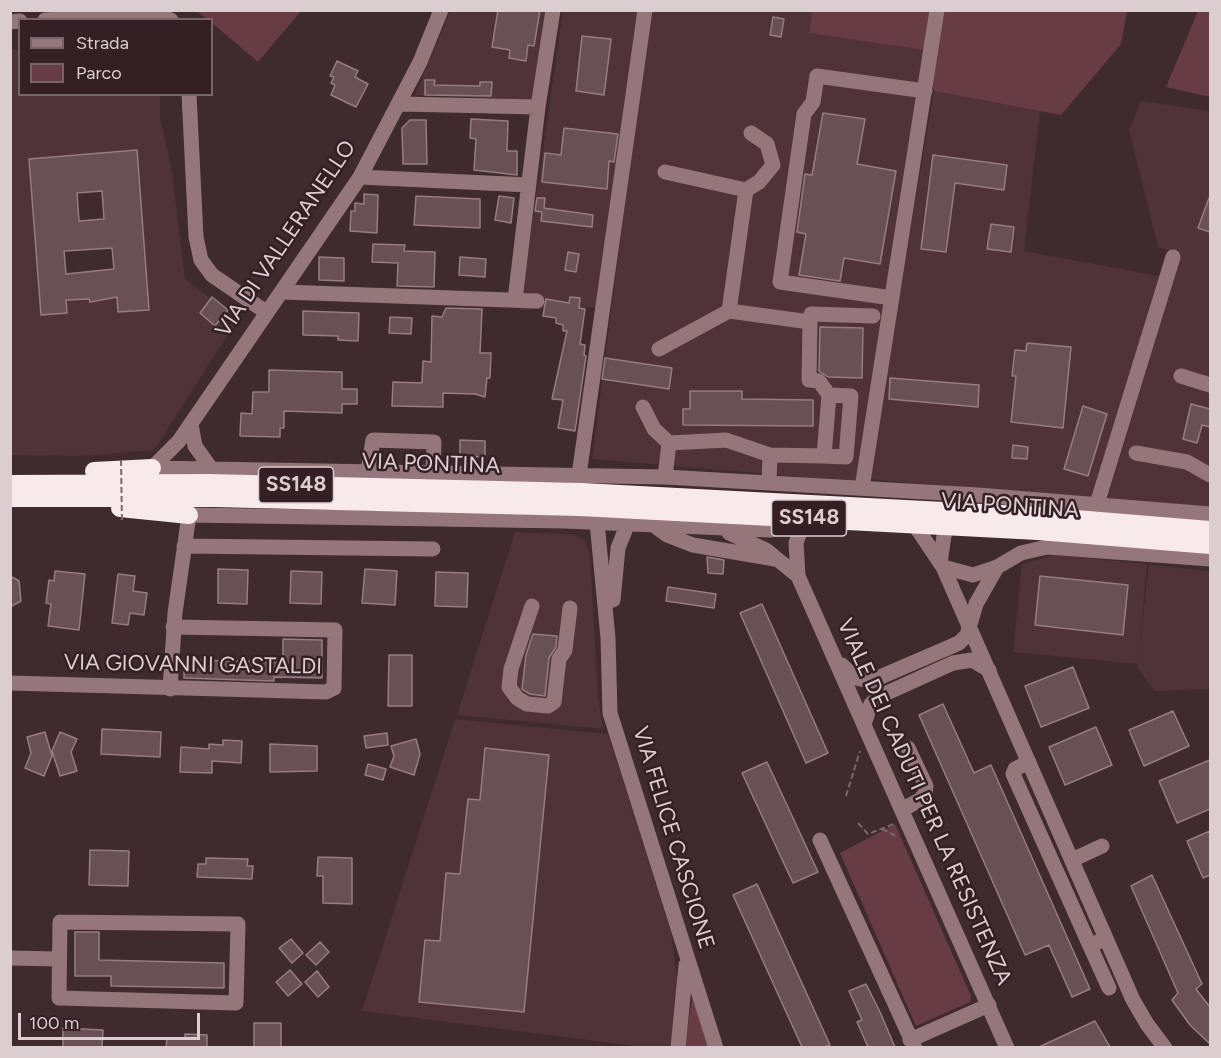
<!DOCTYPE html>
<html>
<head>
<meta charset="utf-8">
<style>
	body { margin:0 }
	#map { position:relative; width:1221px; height:1058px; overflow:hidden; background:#3f2a2e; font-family:Figtree,sans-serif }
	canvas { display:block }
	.frame { position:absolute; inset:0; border:12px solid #dcced0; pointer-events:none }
	.legend { position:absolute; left:18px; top:18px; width:195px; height:78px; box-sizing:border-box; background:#342024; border:2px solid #776669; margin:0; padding:8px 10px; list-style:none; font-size:18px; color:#dcced0 }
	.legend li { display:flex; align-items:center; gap:12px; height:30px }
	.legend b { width:30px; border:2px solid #776669 }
	.scale { position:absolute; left:18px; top:1013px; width:182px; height:27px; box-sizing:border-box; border:3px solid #dcced0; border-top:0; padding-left:8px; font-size:18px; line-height:21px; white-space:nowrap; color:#dcced0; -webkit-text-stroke:4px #342024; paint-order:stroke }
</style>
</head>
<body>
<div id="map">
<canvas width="1221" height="1058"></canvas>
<div class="frame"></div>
<ul class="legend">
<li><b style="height:8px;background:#94767b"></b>Strada</li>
<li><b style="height:16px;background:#683c45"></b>Parco</li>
</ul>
<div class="scale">100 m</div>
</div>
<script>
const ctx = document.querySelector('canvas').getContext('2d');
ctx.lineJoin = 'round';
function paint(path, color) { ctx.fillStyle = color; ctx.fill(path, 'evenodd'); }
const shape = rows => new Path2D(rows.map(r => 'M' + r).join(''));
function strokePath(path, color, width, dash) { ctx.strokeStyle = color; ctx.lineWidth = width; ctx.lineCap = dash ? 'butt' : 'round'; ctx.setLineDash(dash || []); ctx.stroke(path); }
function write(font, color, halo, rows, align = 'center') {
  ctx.font = font + ' Figtree,sans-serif'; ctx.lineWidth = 5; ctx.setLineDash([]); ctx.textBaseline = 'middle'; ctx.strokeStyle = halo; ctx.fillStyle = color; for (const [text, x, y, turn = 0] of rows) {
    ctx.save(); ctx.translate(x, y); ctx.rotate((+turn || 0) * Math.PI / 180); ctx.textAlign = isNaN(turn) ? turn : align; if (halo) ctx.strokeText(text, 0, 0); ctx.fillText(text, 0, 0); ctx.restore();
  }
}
const built = shape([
	[450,11,546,11,532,100,415,95],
	[563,11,638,11,596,307,520,310],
	[650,11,812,11,809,32,924,50,859,482,592,459],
	[10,50,19,50,20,94,160,95,160,118,171,166,185,279,238,319,154,450,81,456,11,455],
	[137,151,149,309,119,312,117,297,90,302,89,299,66,300,67,313,41,315,29,159],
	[934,91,1040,111,1024,251,1159,276,1092,499,868,479],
	[1141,101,1210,111,1210,508,1107,500,1181,254,1158,247,1129,130],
	[515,532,573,534,585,541,590,554,598,697,603,729,457,715],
	[1054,555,1147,564,1138,659,1149,565,1210,571,1210,689,1155,691,1138,669,1138,664,1013,652,1022,564],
	[455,719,608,734,671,932,678,986,672,1047,643,1047,362,1011]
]);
const green = shape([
	[196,11,301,11,258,62,212,23,212,20,207,19],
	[812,11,931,11,924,50,809,33],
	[942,11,1127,11,1121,44,1061,115,934,91,931,82],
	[1198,11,1210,11,1210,97,1166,87],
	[895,824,971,996,970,1002,916,1026,840,853],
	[692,999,693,1000,709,1047,684,1048]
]);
const building = shape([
	[498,10,540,10,534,46,528,45,526,61,509,58,510,50,492,47,498,10],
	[773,17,784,19,781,37,770,35,773,17],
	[582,36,611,39,604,95,576,91,582,36],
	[337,61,358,71,355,77,368,84,356,107,331,95,335,85,331,83,334,77,330,76,337,61],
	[425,80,435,80,434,85,480,86,480,82,492,82,491,96,425,95,425,80],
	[823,113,865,119,857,164,896,171,880,264,844,258,840,281,799,275,806,234,797,232,805,174,812,175,823,113],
	[471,119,508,121,507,151,517,151,517,175,474,170,476,139,470,138,471,119],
	[410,120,426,120,427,164,403,164,402,128,410,120],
	[564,128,618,134,614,162,609,161,607,189,542,182,545,153,561,155,564,128],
	[137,150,149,310,118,312,117,297,90,302,89,299,66,300,67,313,41,315,29,159,137,150],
	[102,191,104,219,79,221,77,193,102,191],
	[112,248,114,269,66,274,64,251,112,248],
	[933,155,1007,165,1004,190,955,183,946,252,921,249,933,155],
	[364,194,378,195,377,233,350,231,351,211,355,211,355,203,364,204,364,194],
	[416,196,480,199,480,228,414,225,416,196],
	[499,196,514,198,511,223,495,220,499,196],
	[537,198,545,198,544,208,593,215,592,227,541,221,542,212,535,211,537,198],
	[1209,198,1210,198,1210,232,1198,228,1209,198],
	[991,224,1014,227,1011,252,987,249,991,224],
	[373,244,405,245,404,251,435,252,434,287,397,286,398,263,372,262,373,244],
	[568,252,579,254,576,272,565,270,568,252],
	[319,257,344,258,344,281,319,280,319,257],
	[460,257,486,259,485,277,459,275,460,257],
	[212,297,228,310,215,326,200,313,212,297],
	[570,297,580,298,579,308,585,309,580,344,585,345,584,355,586,356,575,431,558,428,563,400,552,399,567,331,563,331,563,325,556,323,556,318,543,316,546,299,569,303,570,297],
	[446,308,482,309,480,353,491,353,490,378,487,378,485,397,475,394,443,393,443,407,392,406,393,382,422,383,423,361,431,362,432,316,442,317,446,308],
	[303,311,359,313,358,341,338,340,338,336,303,335,303,311],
	[390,317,412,318,411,334,389,333,390,317],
	[820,327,863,328,862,378,828,377,819,371,820,327],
	[1027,343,1071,347,1063,428,1011,422,1016,376,1012,376,1015,350,1026,351,1027,343],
	[605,358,672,368,669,389,602,379,605,358],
	[269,370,342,372,342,389,357,389,357,404,342,404,342,413,284,411,284,428,280,428,280,437,240,436,241,413,252,414,253,392,269,392,269,370],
	[890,378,979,385,978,407,889,399,890,378],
	[690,391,742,391,742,399,813,400,813,426,683,425,683,409,690,409,690,391],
	[1191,404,1210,409,1210,427,1202,425,1197,443,1183,439,1191,404],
	[1083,406,1107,414,1088,476,1064,469,1083,406],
	[460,440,485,441,485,457,460,456,460,440],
	[1013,445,1028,447,1027,459,1012,458,1013,445],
	[707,557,724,560,723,574,708,573,707,557],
	[218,569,248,570,247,604,218,603,218,569],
	[365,569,397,571,395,605,362,603,365,569],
	[55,571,85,574,79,630,48,626,51,604,46,603,49,580,54,581,55,571],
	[291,571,322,572,321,604,290,603,291,571],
	[436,572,468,573,467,607,435,606,436,572],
	[118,574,135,576,133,591,147,593,144,615,130,613,128,625,112,623,118,574],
	[10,576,19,581,21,601,10,607,10,576],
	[1040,576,1128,585,1123,635,1035,625,1040,576],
	[668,587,716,594,714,608,666,601,668,587],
	[762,604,828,753,806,763,740,613,762,604],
	[533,634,557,636,556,647,549,658,545,696,530,694,522,689,526,655,533,634],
	[283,639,322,640,322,678,274,677,274,681,184,678,184,660,283,662,283,639],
	[389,655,412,655,412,706,388,706,389,655],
	[1073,667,1089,708,1041,727,1025,686,1073,667],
	[943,704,974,773,991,765,1090,989,1072,997,1049,945,1025,955,919,715,943,704],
	[1173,711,1189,746,1144,766,1129,730,1173,711],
	[1096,727,1112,765,1065,785,1049,747,1096,727],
	[102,729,161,732,160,757,101,754,102,729],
	[45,732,52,756,44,776,25,768,31,753,27,737,45,732],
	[60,732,77,739,71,752,77,771,60,776,52,751,60,732],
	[387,733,388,745,366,748,364,736,387,733],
	[416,739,420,754,414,775,390,767,394,756,391,746,416,739],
	[223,740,242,741,241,763,212,761,212,773,180,772,181,747,209,749,209,744,223,745,223,740],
	[270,744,317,746,317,771,270,772,270,744],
	[485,748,549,755,524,1012,419,1002,425,940,440,941,446,873,460,874,468,799,480,800,485,748],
	[1210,760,1210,809,1177,823,1159,781,1210,760],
	[767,762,818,872,793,883,742,773,767,762],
	[368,764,386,769,383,780,365,775,368,764],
	[1210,831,1210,875,1203,878,1187,841,1210,831],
	[90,850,129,851,128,886,89,885,90,850],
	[318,857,352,858,352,904,323,903,323,876,317,876,318,857],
	[206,858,248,859,247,866,253,866,252,879,197,877,198,864,206,864,206,858],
	[1152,875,1202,984,1196,989,1210,1007,1210,1044,1190,1025,1172,1000,1178,993,1131,886,1152,875],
	[757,884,830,1045,824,1047,802,1047,733,895,757,884],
	[75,932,99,932,99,960,224,963,224,988,111,986,111,976,75,976,75,932],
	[291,939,303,953,292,963,279,948,291,939],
	[320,942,329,952,316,965,306,955,320,942],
	[290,970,302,984,288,996,276,982,290,970],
	[317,971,329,987,318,997,305,982,317,971],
	[866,984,880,1012,895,1047,868,1047,857,1022,862,1020,849,991,866,984],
	[1095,1021,1110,1047,1039,1047,1095,1021],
	[254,1023,281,1023,281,1047,254,1047,254,1023],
	[63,1028,103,1030,102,1047,63,1047,63,1028],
	[185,1034,207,1035,207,1047,166,1047,167,1038,185,1039,185,1034]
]);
const path = shape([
	[846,796,860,751],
	[858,823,868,834,894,824],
	[882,829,898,837]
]);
const minor = shape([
	[45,20,155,13,171,20],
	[10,22,20,21],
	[189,94,196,237,201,260,212,275,266,312],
	[399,104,538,107],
	[665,172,746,190,729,311],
	[360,177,529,185],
	[746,190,759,182,773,165,767,144,751,133],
	[283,292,537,301],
	[892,298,780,282,804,114,813,102,817,76,925,91],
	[515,300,538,107,553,10],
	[810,322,811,314,873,316],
	[659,349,729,311,810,322,809,380,819,381,829,395,824,456,770,455],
	[1181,376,1210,385],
	[643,407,654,429,669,443],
	[191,424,195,446,210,467],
	[1136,453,1187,462,1210,475],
	[824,456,846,457,851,396,829,395],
	[152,468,665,477,978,495,1210,514],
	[152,468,179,441,360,177,420,62,441,10],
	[368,470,373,440,434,442,433,472],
	[579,475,645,10],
	[665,477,669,443,726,440,770,455,769,482],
	[862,488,937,10],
	[1097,504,1173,257],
	[910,518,943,567,1133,1000,1147,1024,1165,1048],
	[597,522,608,638,610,713,716,1048],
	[652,524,667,535,693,545,775,559],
	[729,533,766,550,798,576,1007,1048],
	[184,546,433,549],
	[940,563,944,536,951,516],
	[943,567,973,575,997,567,1021,553,1047,547,1210,559],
	[798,576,796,543,805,518],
	[613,600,618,548,628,523],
	[532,606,511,669,509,687,517,698,527,704,548,706,554,702,559,659,565,650,570,608],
	[842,665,855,678,871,681,959,643,967,635,976,604,997,567],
	[10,683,326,692,334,688,335,630,173,627],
	[170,689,175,613,189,515,564,521,770,530,792,526,805,519],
	[864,724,871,704,878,697,953,663,972,660,989,670],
	[1029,762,1015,769,1013,774,1090,946,1106,938],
	[903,809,920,800,925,794,926,786,908,748],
	[820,840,915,1048],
	[1072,860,1102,846],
	[60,922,238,924,236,1003,59,998,60,922],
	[1090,946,1109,988],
	[10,958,59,959],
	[910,1040,989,1005],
	[678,1048,686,965]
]);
const highway = shape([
	[94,471,152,468],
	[10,484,208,483,582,492],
	[10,498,214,498,580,507],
	[120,508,189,515],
	[1039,516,1210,530],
	[1038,531,1210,545]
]);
const pathBridge = shape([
	[121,460,122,523]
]);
const highwayBridge = shape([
	[582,492,1039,516],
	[580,507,1038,531]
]);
const shields = [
	[296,485,75],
	[809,518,75]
];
const shieldNames = [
	["SS148",296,485],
	["SS148",809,518]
];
const streetNames = [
	["VIA DI VALLERANELLO",286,239,-56],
	["VIA PONTINA",431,464,2],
	["VIA PONTINA",1010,506,4],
	["VIA GIOVANNI GASTALDI",193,665,1],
	["VIALE DEI CADUTI PER LA RESISTENZA",924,802,66],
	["VIA FELICE CASCIONE",673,838,73]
];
paint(built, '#4f3338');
paint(green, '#683c45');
paint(building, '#685054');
strokePath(building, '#977d82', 1.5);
strokePath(path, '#7a686b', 2, [6, 3]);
strokePath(minor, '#94767b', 15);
strokePath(highway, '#f8e9eb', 18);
strokePath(pathBridge, '#7a686b', 2, [6, 3]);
strokePath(highwayBridge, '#f8e9eb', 18);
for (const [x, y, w] of shields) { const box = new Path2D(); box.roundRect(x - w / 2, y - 18, w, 36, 4.5); ctx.fillStyle = '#342024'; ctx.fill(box); strokePath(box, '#dcced0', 1.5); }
write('bold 21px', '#dcced0', null, shieldNames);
write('22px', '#dcced0', '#342024', streetNames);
</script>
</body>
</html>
